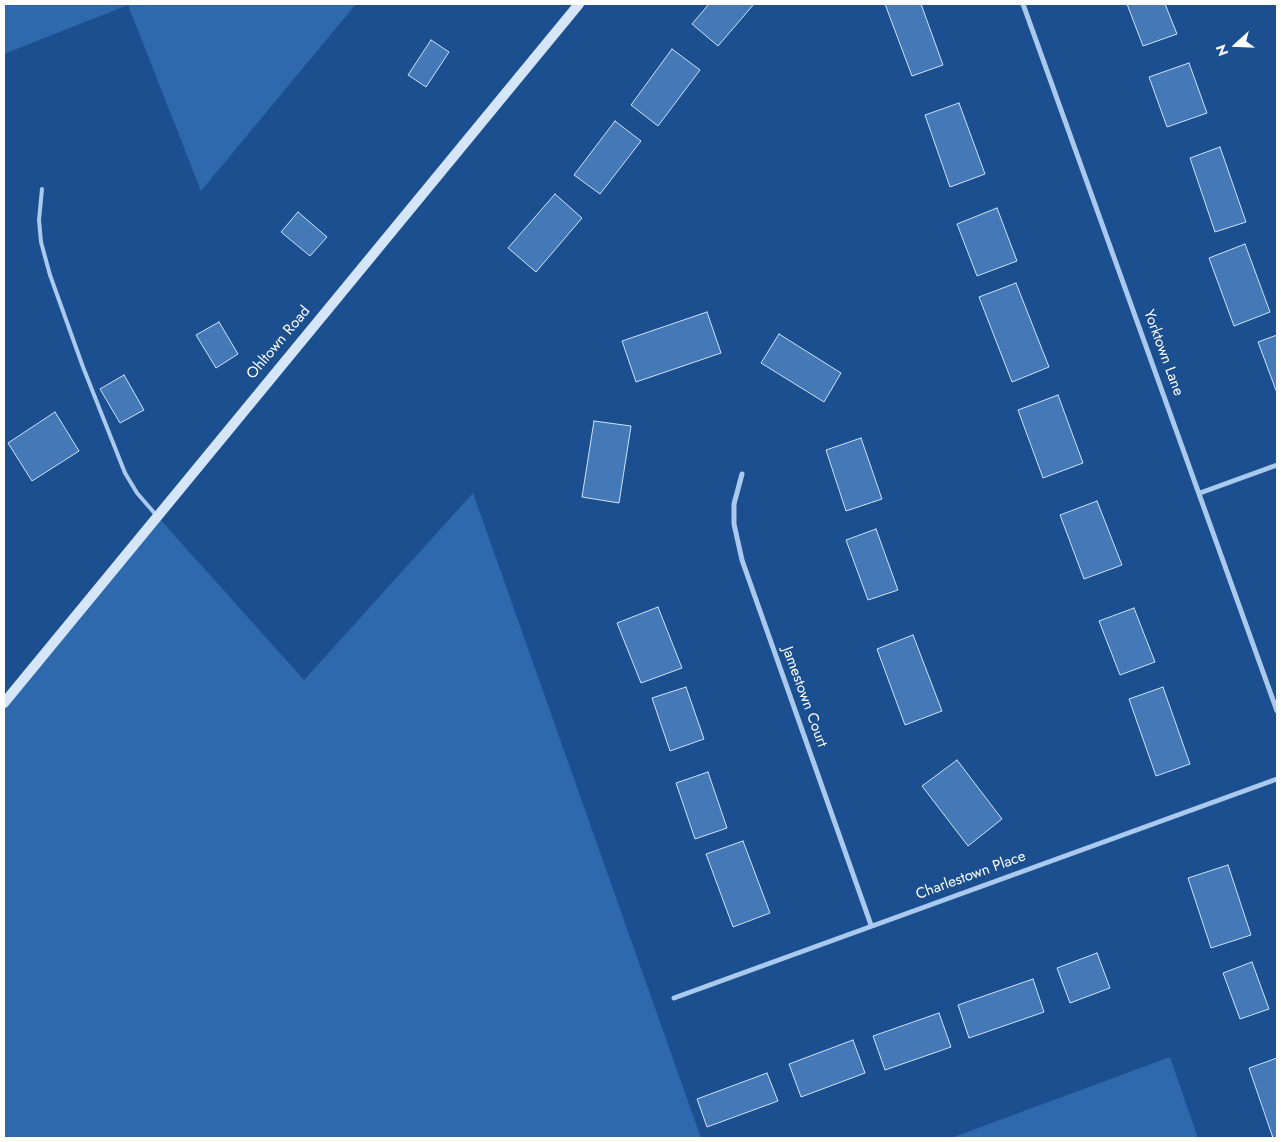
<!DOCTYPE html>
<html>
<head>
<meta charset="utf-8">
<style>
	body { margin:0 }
	#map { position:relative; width:1281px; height:1142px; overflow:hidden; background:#1b4f8f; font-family:Jost,sans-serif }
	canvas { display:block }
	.frame { position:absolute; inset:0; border:5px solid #fff; pointer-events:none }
	.north { position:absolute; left:1211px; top:20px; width:50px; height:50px; -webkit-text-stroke:4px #1b4f8f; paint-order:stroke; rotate:250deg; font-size:14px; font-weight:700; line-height:20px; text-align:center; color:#fff }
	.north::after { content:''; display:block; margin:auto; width:18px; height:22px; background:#fff; clip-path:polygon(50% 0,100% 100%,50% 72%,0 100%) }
</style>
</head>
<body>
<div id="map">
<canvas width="1281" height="1142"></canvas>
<div class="frame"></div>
<div class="north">N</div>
</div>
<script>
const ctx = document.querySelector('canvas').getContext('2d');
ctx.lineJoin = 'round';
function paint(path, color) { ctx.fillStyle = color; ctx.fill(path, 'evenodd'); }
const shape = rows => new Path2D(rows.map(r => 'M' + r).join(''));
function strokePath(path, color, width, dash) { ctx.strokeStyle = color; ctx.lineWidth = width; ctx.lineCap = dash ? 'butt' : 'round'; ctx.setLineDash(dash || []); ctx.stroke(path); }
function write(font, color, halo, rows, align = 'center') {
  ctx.font = font + ' Jost,sans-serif'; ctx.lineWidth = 4; ctx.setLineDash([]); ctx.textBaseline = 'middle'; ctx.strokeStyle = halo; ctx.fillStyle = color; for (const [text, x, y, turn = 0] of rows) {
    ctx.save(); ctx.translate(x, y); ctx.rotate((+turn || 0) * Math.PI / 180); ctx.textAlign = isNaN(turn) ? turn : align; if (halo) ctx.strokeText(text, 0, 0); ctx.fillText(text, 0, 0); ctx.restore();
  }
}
const green = shape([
	[4,4,356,4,201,191,128,5,4,54],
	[473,493,701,1138,4,1138,4,703,157,516,304,680],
	[1170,1057,1198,1138,951,1138]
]);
const building = shape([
	[709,4,754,4,718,46,692,24,709,4],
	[885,4,921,4,943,65,912,76,885,4],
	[1127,4,1165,4,1177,34,1143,46,1127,4],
	[431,40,449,52,426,87,408,75,431,40],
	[672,49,700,70,658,126,631,105,672,49],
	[1189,63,1207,113,1167,127,1149,77,1189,63],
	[959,103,985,174,950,187,925,115,959,103],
	[615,121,641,141,600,194,574,175,615,121],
	[1220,147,1246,222,1215,232,1190,158,1220,147],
	[555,194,582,218,536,272,508,248,555,194],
	[997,208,1017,261,977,276,957,224,997,208],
	[298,212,327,237,310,256,281,232,298,212],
	[1245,244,1270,312,1234,326,1209,258,1245,244],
	[1016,283,1049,367,1012,382,979,297,1016,283],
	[707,312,721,353,636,382,622,341,707,312],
	[219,322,238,354,216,368,196,335,219,322],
	[779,334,841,373,824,402,761,363,779,334],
	[1277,335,1277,393,1258,342,1277,335],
	[124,375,144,410,120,423,100,389,124,375],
	[1058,395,1083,463,1043,478,1018,410,1058,395],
	[55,412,79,451,32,481,8,443,55,412],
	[594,421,631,426,619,503,582,497,594,421],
	[861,438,882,499,846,511,826,450,861,438],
	[1097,501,1122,565,1084,579,1060,515,1097,501],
	[876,529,898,590,868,600,846,540,876,529],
	[658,607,682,668,641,683,617,623,658,607],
	[1134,608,1155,662,1120,675,1099,621,1134,608],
	[913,635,942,711,905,725,877,649,913,635],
	[686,687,704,739,670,751,652,698,686,687],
	[1163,687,1190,764,1156,776,1129,699,1163,687],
	[957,760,1002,819,968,846,922,786,957,760],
	[708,772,727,828,695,839,676,783,708,772],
	[743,841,770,913,733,927,706,854,743,841],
	[1228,865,1251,935,1211,948,1188,878,1228,865],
	[1097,953,1110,988,1070,1003,1057,968,1097,953],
	[1252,962,1269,1009,1240,1019,1223,973,1252,962],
	[1033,979,1044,1012,969,1038,958,1005,1033,979],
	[939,1013,951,1047,885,1070,873,1036,939,1013],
	[853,1040,865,1073,801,1097,789,1064,853,1040],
	[1277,1058,1277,1138,1273,1138,1249,1068,1277,1058],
	[767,1073,778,1101,707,1127,697,1099,767,1073]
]);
const lane = shape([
	[42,189,39,220,41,242,50,275,83,367,125,473,137,493,157,516]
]);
const street = shape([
	[1023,4,1277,711],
	[742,474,734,504,734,524,742,560,871,925],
	[1200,493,1277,465],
	[674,998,1277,779]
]);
const secondary = shape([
	[4,703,579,4]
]);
const streetNames = [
	["Ohltown Road",279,343,-50],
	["Yorktown Lane",1163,353,70],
	["Jamestown Court",804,697,70],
	["Charlestown Place",971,876,-20]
];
paint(green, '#2e69ad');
paint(building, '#4478b7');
strokePath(building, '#cfe3fa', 1);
strokePath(lane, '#a9c9ee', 4);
strokePath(street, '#a9c9ee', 5);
strokePath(secondary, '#d6e6fa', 10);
write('15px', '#fff', '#1b4f8f', streetNames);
</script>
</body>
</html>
